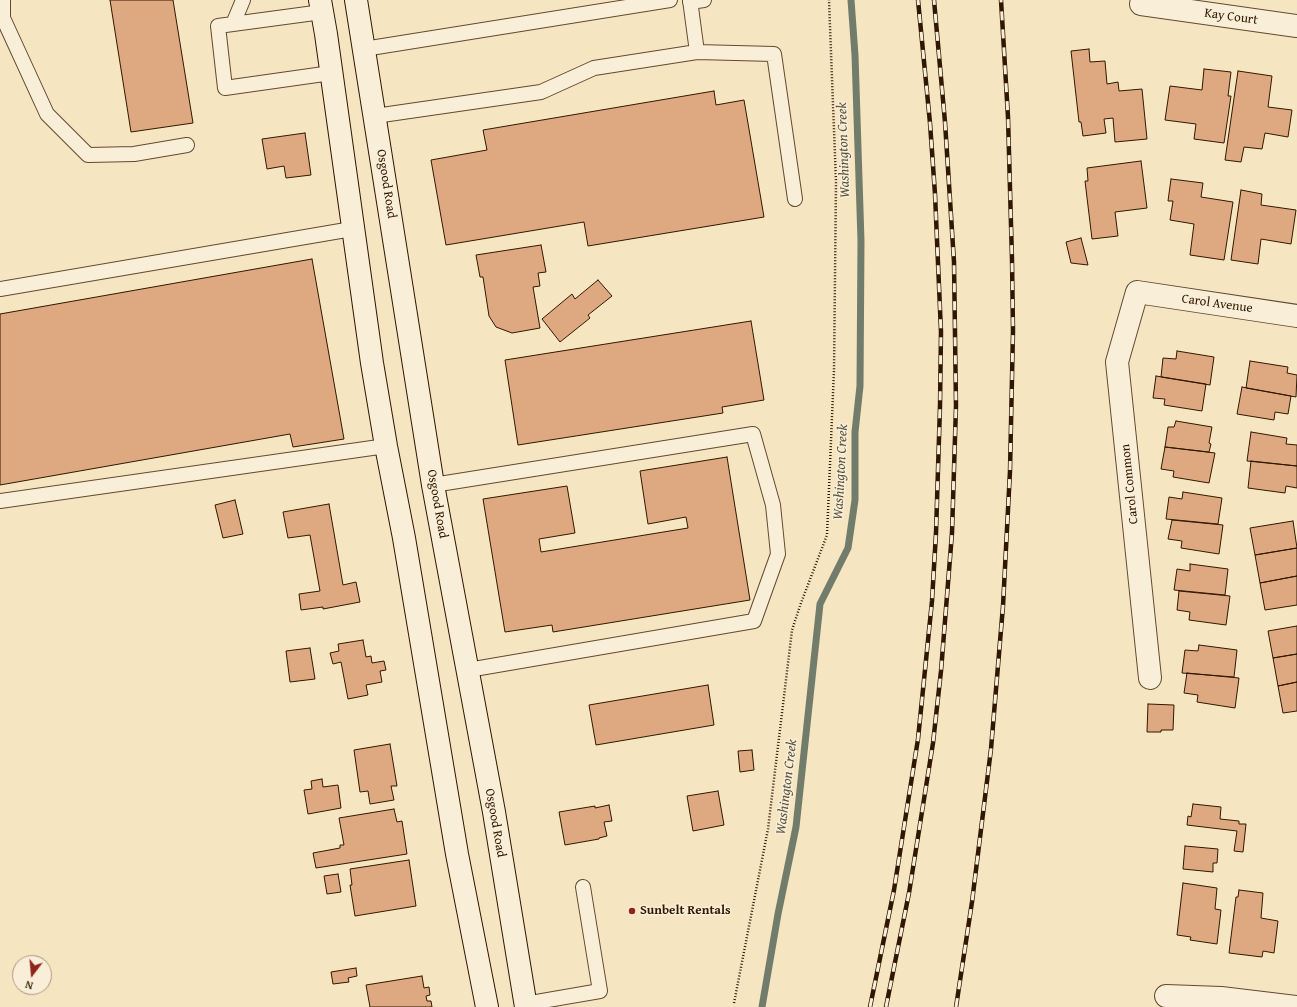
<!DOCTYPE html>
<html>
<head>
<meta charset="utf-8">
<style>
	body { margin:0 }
	#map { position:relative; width:1297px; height:1007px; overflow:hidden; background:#f6e5c1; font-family:"Gentium Book Plus",serif }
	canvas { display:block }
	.north { position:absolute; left:12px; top:955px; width:40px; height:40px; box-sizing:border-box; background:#f9eed7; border:1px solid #a99881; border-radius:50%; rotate:196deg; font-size:11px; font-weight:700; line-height:16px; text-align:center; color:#311700 }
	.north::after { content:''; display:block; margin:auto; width:14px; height:18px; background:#8f2418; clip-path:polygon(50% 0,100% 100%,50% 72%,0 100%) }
</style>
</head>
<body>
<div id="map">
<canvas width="1297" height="1007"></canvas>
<div class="north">N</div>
</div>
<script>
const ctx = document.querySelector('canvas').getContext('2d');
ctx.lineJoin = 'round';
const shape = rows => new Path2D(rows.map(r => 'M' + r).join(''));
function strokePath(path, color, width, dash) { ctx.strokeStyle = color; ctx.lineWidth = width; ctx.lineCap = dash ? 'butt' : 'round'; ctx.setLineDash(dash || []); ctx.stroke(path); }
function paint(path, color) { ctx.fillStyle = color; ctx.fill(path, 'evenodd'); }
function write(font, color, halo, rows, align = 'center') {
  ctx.font = font + ' "Gentium Book Plus",serif'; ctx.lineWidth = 3; ctx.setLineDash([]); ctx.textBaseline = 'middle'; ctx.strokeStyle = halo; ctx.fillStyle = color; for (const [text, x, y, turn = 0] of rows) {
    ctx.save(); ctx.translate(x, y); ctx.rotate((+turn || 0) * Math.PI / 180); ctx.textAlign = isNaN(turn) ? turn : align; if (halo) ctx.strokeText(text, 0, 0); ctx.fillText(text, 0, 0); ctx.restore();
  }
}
const stream = shape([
	[762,1007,778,914,796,827,820,604,848,548,855,500,855,432,860,386,861,241,855,55,851,0]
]);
const building = shape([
	[110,0,173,0,193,123,131,132,110,0],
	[1089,49,1090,62,1105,61,1107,84,1118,82,1119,91,1142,89,1147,139,1115,142,1113,118,1104,119,1106,133,1083,136,1081,122,1079,122,1071,51,1089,49],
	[1204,69,1231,72,1228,96,1231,96,1224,143,1194,139,1196,124,1165,120,1170,86,1202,90,1204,69],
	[1238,71,1272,76,1268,107,1292,110,1288,137,1265,133,1262,149,1244,147,1241,162,1225,160,1238,71],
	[714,91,716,105,744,100,764,217,588,246,584,222,446,245,431,160,487,150,483,130,714,91],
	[305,133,311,175,286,178,284,166,267,169,262,139,305,133],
	[1141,161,1147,208,1115,212,1118,236,1092,239,1085,181,1088,181,1087,168,1141,161],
	[1171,179,1203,183,1201,197,1233,202,1224,260,1190,255,1194,224,1170,220,1173,201,1168,201,1171,179],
	[1241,190,1262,194,1261,205,1296,210,1291,244,1261,239,1258,264,1231,260,1241,190],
	[1081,238,1088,265,1071,263,1066,242,1081,238],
	[541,245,546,272,538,273,540,286,533,287,540,328,512,333,496,327,489,316,483,277,480,277,476,255,541,245],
	[312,259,344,439,293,447,290,434,0,485,0,314,312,259],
	[598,280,612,296,588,315,590,318,560,342,542,319,572,294,575,299,598,280],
	[751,321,764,400,722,407,723,413,518,445,505,360,751,321],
	[1177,351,1214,357,1210,385,1161,377,1163,358,1176,359,1177,351],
	[1250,361,1288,367,1287,373,1297,375,1296,397,1246,388,1250,361],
	[1156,376,1206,384,1202,411,1164,405,1165,399,1153,398,1156,376],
	[1242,387,1291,396,1288,414,1275,412,1274,420,1237,414,1242,387],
	[1176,421,1212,427,1209,443,1211,444,1209,452,1165,447,1168,427,1174,427,1176,421],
	[1251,432,1287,438,1286,444,1297,445,1297,466,1247,461,1251,432],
	[1165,447,1215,453,1209,483,1173,477,1174,471,1161,469,1165,447],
	[727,457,750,600,553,632,552,625,505,632,483,499,567,486,575,533,539,539,541,552,688,528,686,517,648,524,640,471,727,457],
	[1251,461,1297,466,1297,488,1286,486,1285,493,1248,488,1251,461],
	[1183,492,1222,498,1218,524,1166,519,1169,497,1182,499,1183,492],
	[235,500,243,534,223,538,215,505,235,500],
	[329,504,343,585,356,582,360,602,323,609,323,607,301,610,299,594,320,591,310,535,288,538,283,512,329,504],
	[1172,520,1223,525,1219,554,1181,548,1182,541,1168,539,1172,520],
	[1293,521,1297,548,1255,555,1250,528,1293,521],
	[1297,548,1297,576,1260,583,1255,555,1297,548],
	[1190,564,1228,569,1225,595,1174,590,1177,569,1190,571,1190,564],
	[1297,576,1297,605,1265,610,1260,583,1297,576],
	[1179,591,1230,596,1226,625,1189,620,1190,612,1177,610,1179,591],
	[1297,626,1297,654,1273,658,1268,631,1297,626],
	[363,640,366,657,371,656,372,663,384,661,386,670,380,671,382,682,366,685,368,695,348,699,341,662,333,664,330,653,339,651,338,644,363,640],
	[1199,645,1237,650,1234,677,1182,673,1185,650,1198,651,1199,645],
	[310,648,315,679,290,682,286,651,310,648],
	[1297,654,1297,682,1278,686,1273,658,1297,654],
	[1187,673,1239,678,1235,708,1197,702,1198,695,1184,693,1187,673],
	[1297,682,1297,711,1283,713,1278,686,1297,682],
	[708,685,714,725,596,745,589,705,708,685],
	[1148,704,1174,705,1173,730,1161,730,1161,732,1147,732,1148,704],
	[390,744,397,786,391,786,394,800,370,804,368,791,360,792,354,750,390,744],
	[752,750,754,770,740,772,738,751,752,750],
	[322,779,323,787,338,785,341,808,308,814,304,790,312,789,311,781,322,779],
	[718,791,724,825,693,831,687,796,718,791],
	[1193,804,1221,807,1220,819,1239,821,1239,824,1246,824,1243,852,1234,851,1237,831,1187,825,1188,816,1191,817,1193,804],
	[609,805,612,821,604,822,607,836,599,838,599,839,565,845,559,812,595,806,595,808,609,805],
	[394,809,397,822,402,821,407,854,316,868,313,853,340,848,340,845,344,845,339,818,394,809],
	[1185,846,1218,849,1217,863,1213,863,1213,872,1183,869,1185,846],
	[409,860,416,906,355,916,350,885,352,885,350,869,409,860],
	[338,874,341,892,327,894,324,876,338,874],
	[1183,883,1217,888,1215,909,1221,910,1217,944,1190,940,1191,937,1177,935,1183,883],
	[1239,890,1263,893,1261,918,1278,921,1274,953,1263,951,1262,957,1229,953,1236,897,1238,897,1239,890],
	[356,968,357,976,348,978,349,982,333,984,331,972,356,968],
	[422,976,424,988,429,987,430,995,426,996,427,1001,431,1001,432,1007,370,1007,366,985,422,976]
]);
const path = shape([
	[734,1003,768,829,792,630,801,603,827,535,834,370,836,182,829,0]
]);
const lane = shape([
	[3,0,3,18,47,114,88,155,134,154,187,145],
	[690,2,704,0],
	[322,12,218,26,225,88,331,73],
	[233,24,243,0],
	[364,49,670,0],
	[697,52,774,54,795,199],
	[375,116,541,92,594,68,697,52,690,0],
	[0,289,352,229],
	[433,485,753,434,773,505,778,554,754,621,468,670],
	[0,501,386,446],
	[525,1004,600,991,583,887]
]);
const street = shape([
	[1141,4,1297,26],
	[1150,678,1117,362,1137,292,1297,316],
	[1166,996,1221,998,1296,1007]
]);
const secondary = shape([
	[320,0,326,34,372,363,386,446,404,538,457,854,487,1007],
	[356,0,433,485,494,812,526,1007]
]);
const rail = shape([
	[870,1007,894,890,918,739,932,601,936,533,940,406,941,332,935,194,930,123,918,0],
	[886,1007,909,893,933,743,941,671,952,533,956,406,954,262,945,122,934,0],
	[956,1007,972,902,991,749,1003,606,1010,471,1013,331,1012,260,1008,117,1001,0]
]);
const markers = [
	[632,911,4,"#8f2418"]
];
const streetNames = [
	["Kay Court",1231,17,8],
	["Osgood Road",386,184,81],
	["Carol Avenue",1217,304,8],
	["Carol Common",1130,484,-96],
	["Osgood Road",437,504,80],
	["Osgood Road",495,823,80]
];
const poiNames = [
	["Sunbelt Rentals",640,911]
];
const waterNames = [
	["Washington Creek",844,150,-92],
	["Washington Creek",841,472,-87],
	["Washington Creek",787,787,-83]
];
strokePath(stream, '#727c6b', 7);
paint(building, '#dea980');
strokePath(building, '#311700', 1);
strokePath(lane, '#624a30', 16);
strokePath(street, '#624a30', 24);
strokePath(secondary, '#311700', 24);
strokePath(path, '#311700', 2.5, [1, 2]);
strokePath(lane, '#f9eed7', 14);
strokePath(street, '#f9eed7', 22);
strokePath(secondary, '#f9eed7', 22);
strokePath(rail, '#311700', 4.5);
strokePath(rail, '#f9eed7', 3, [9]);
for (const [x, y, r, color] of markers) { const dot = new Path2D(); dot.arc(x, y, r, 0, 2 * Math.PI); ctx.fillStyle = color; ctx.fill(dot); strokePath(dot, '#f9eed7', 1.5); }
write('13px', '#311700', '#f9eed7', streetNames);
write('bold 13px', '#311700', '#f9eed7', poiNames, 'left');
write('italic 14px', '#57523e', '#f9eed7', waterNames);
</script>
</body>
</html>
